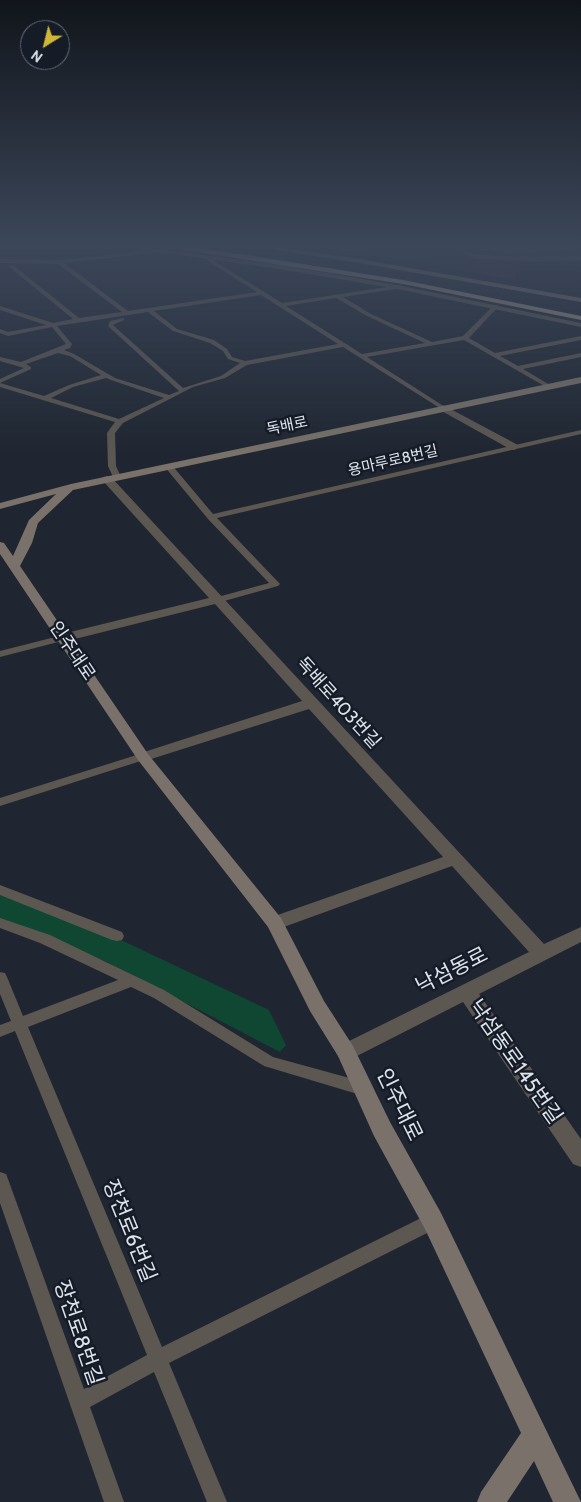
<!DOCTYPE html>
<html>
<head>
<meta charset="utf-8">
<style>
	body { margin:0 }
	#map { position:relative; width:581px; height:1502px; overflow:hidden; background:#1f2631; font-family:Cabin,sans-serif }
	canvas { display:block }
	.north { position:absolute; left:20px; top:20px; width:50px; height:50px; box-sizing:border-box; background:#151c27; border:1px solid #656c75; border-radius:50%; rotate:216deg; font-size:14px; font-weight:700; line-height:20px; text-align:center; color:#dee3eb }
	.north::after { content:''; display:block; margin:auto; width:18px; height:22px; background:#cfb837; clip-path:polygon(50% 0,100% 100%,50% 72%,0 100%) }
</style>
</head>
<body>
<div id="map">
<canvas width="581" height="1502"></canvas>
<div class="north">N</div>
</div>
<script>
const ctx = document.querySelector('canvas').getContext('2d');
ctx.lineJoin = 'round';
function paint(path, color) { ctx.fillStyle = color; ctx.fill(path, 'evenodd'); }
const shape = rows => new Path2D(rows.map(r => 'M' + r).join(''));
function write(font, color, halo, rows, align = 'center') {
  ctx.font = font + ' Cabin,"Noto Sans KR",sans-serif'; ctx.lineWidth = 5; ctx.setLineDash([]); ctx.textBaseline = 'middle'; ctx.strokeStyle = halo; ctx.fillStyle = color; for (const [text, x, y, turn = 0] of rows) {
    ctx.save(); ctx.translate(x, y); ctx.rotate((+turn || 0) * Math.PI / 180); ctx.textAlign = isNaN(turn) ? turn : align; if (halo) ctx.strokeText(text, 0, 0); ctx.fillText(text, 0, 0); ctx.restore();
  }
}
const education = shape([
	[301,246,581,246,581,265,518,265,515,280,411,261]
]);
const green = shape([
	[0,895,85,923,269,1010,286,1045,280,1052,105,961,0,923]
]);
const lane = shape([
	[448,246,455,246,477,255,533,257,581,256,581,260,533,261,476,259,448,246],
	[486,246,518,250,562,246,581,248,518,254,502,253,486,246],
	[155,250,153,253,64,263,128,311,257,292,203,258,205,255,282,303,400,285,402,288,343,297,371,314,432,342,463,336,494,305,498,305,498,307,469,338,495,353,581,336,581,340,500,356,518,366,581,353,581,357,523,369,550,385,551,386,548,388,464,340,367,357,445,407,447,408,443,410,343,347,247,365,225,378,193,387,123,423,115,433,116,466,121,477,114,479,108,466,107,433,115,422,0,387,0,379,24,368,0,361,0,357,21,362,66,344,52,327,8,336,0,333,0,329,8,332,46,325,0,310,0,306,53,323,73,319,8,266,13,265,79,318,122,312,58,264,0,263,0,259,59,260,155,250],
	[261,295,338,344,245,361,232,357,227,349,214,340,177,329,154,311,261,295],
	[336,298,367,316,425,343,362,354,286,306,336,298],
	[148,312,173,331,210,343,223,351,228,359,240,363,221,376,183,388,113,325,124,320,124,318,110,321,108,326,179,391,169,395,115,378,74,354,64,350,70,348,72,344,57,326,148,312],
	[58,353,70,356,101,375,69,385,44,396,0,383,31,369,31,367,26,364,58,353],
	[106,378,111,380,164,398,119,419,51,398,73,387,106,378],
	[581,430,581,434,217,518,280,584,278,586,217,603,212,600,214,598,269,583,208,519,164,466,171,464,213,514,581,430],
	[63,635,66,636,68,638,66,640,0,657,0,651,63,635],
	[143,753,149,757,147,759,0,806,0,798,143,753],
	[0,885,122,932,124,936,122,940,117,941,112,940,0,895,0,885],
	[0,918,50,935,164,990,273,1057,364,1082,369,1084,372,1089,369,1094,364,1096,264,1066,154,998,131,987,28,1027,162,1347,427,1215,433,1213,439,1215,442,1221,439,1227,169,1363,227,1502,207,1502,154,1372,90,1407,124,1502,104,1502,0,1203,0,1172,6,1174,8,1179,84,1389,147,1355,15,1031,0,1037,0,1025,11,1021,0,994,0,972,5,973,7,977,23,1016,118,980,40,943,0,928,0,918]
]);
const street = shape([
	[114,246,135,246,279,265,392,284,581,323,581,327,392,288,279,269,114,246],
	[443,405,518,445,519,447,514,450,510,449,440,410,438,408,443,405],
	[107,476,111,477,544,944,581,927,581,942,479,994,581,1139,581,1167,573,1164,463,1002,353,1058,346,1060,339,1058,336,1052,339,1046,529,952,452,866,281,928,275,930,269,928,266,923,269,918,443,857,309,709,148,760,138,760,135,757,138,754,302,701,215,604,63,642,58,641,56,638,58,635,209,598,103,481,102,479,103,477,107,476]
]);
const secondary = shape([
	[248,246,268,246,354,258,581,298,581,302,354,262,248,246],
	[581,377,581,383,73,490,38,523,32,543,20,566,148,754,281,918,324,1001,353,1046,390,1122,441,1213,581,1502,553,1502,534,1461,507,1502,477,1502,481,1492,521,1433,425,1229,374,1136,338,1056,310,1011,268,927,138,760,0,554,0,542,4,543,13,556,29,520,56,494,0,509,0,503,71,484,581,377]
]);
const highway = shape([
	[158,246,179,246,247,255,403,280,581,316,581,320,403,284,158,246]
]);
const farStreetnames = [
	["독배로",287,426,-12],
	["용마루로8번길",393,461,-13]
];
const streetNames = [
	["인주대로",72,651,56],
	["독배로403번길",338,703,48]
];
const nearStreetnames = [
	["낙섬동로",452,971,-27],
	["낙섬동로145번길",515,1062,55],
	["인주대로",399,1105,64],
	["장천로6번길",129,1231,68],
	["장천로8번길",78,1333,71]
];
paint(education, '#342836');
paint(green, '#0f4733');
paint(lane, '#5c5751');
paint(street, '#5c5751');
paint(secondary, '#7a726a');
paint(highway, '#a79a8d');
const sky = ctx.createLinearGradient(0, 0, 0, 457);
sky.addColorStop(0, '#11151b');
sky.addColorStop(0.54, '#3c475a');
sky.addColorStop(1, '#3c475a00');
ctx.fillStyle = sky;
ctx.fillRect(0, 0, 581, 457);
write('15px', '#dee3eb', '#151c27', farStreetnames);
write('18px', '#dee3eb', '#151c27', streetNames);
write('21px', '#dee3eb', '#151c27', nearStreetnames);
</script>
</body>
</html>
